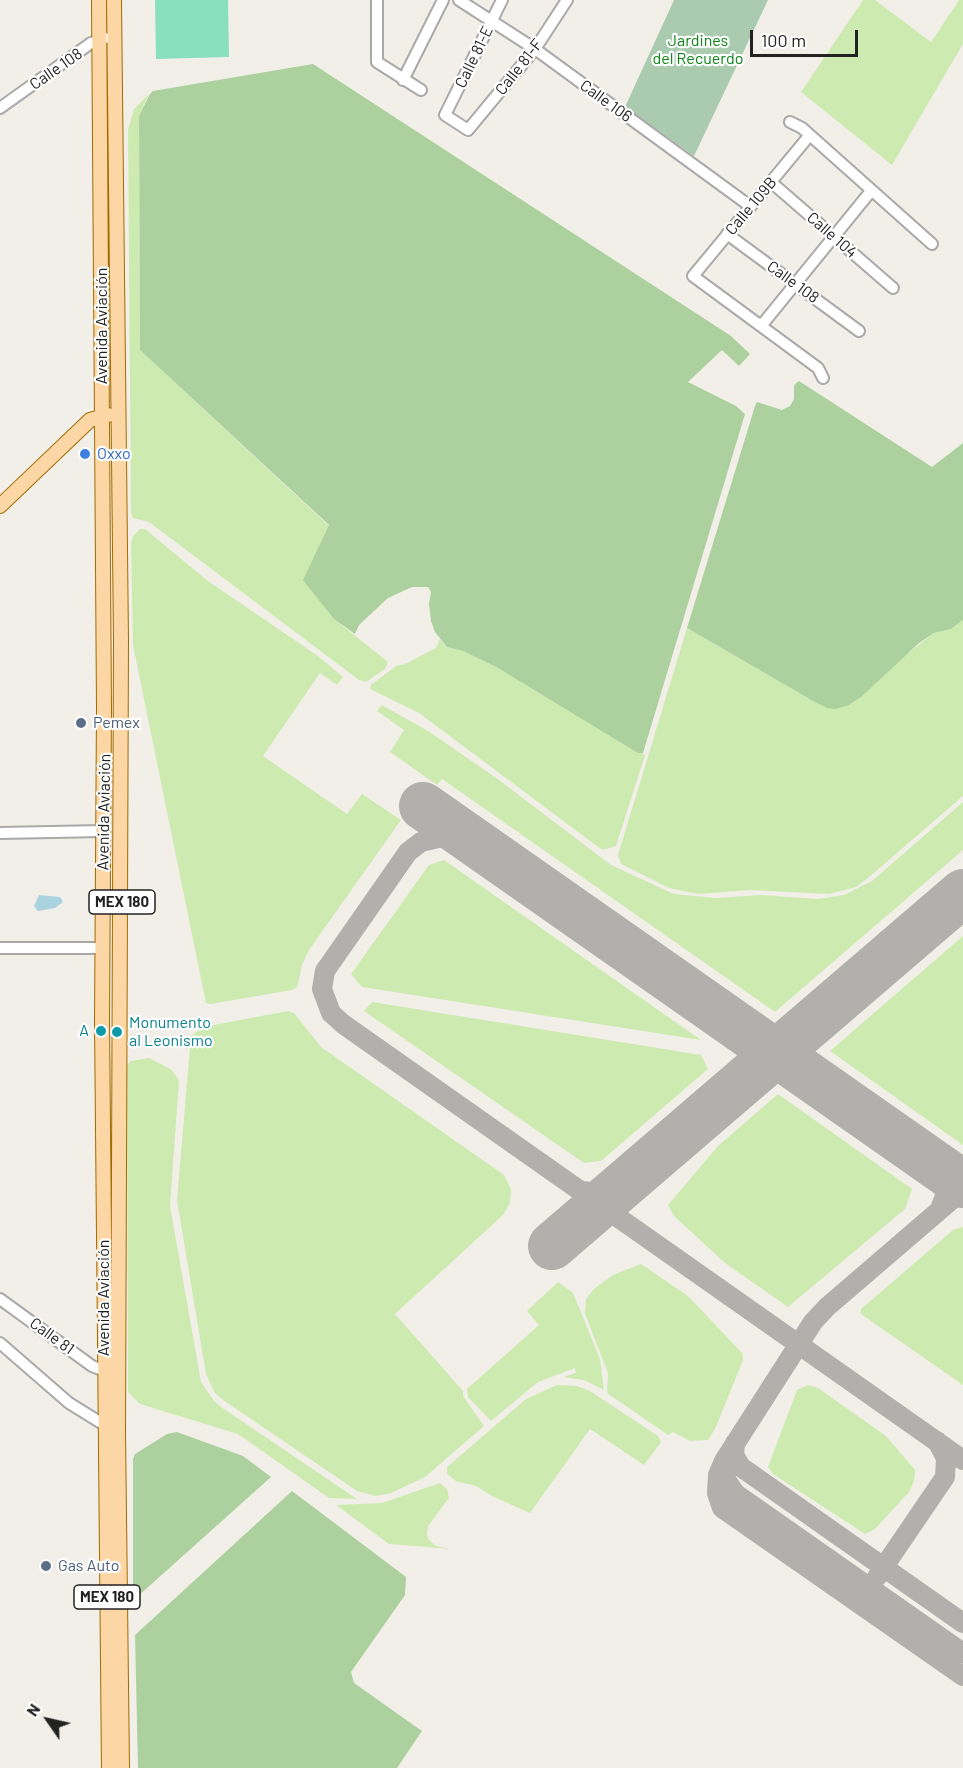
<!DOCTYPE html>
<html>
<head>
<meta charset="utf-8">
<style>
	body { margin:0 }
	#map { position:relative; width:963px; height:1768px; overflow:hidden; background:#f2efe9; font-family:Barlow,sans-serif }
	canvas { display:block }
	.north { position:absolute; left:18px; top:1690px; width:60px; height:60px; -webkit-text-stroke:4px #fff; paint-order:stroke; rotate:304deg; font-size:16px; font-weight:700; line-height:24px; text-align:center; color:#222 }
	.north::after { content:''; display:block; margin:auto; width:21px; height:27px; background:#222; clip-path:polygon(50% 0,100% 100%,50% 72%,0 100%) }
	.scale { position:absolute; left:750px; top:30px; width:108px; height:27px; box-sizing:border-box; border:3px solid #222; border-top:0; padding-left:8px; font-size:18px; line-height:21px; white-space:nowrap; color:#222; -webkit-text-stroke:4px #fff; paint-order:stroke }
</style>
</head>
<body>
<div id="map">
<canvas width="963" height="1768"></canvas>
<div class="north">N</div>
<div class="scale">100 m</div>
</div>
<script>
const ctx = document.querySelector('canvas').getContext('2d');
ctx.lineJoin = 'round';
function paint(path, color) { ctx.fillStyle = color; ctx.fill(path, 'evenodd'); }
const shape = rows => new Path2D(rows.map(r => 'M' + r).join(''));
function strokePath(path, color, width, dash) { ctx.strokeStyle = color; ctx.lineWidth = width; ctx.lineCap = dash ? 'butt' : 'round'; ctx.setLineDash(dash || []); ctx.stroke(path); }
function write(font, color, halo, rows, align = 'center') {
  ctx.font = font + ' Barlow,sans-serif'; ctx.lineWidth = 4.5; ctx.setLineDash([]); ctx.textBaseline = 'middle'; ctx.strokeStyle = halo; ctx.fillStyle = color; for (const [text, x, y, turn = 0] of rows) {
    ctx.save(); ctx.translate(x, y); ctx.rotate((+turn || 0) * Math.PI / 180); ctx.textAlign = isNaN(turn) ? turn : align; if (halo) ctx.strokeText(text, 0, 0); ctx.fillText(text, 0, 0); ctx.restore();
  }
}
const grass = shape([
	[863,0,875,0,931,42,959,0,963,0,963,44,892,165,801,92],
	[149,94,139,116,140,350,329,526,334,619,388,662,385,669,366,682,359,680,149,522,133,518,131,513,128,130,134,109],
	[140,529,145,529,208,581,318,656,343,677,337,685,320,673,263,756,347,814,362,794,401,820,309,950,302,965,297,987,292,990,210,1004,206,1003,133,645,131,543,133,536],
	[963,620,963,796,868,878,856,887,829,894,750,890,698,894,669,888,621,864,618,855,687,628,813,701,907,654,934,633,951,629],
	[440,639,447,647,463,651,498,668,645,755,616,846,603,850,594,844,419,713,370,689,371,685,396,666,405,664,436,648],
	[382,705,428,731,495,777,611,865,674,894,716,898,761,895,818,899,844,895,872,881,963,802,963,850,775,1012,442,779,437,785,390,752,404,730,377,711],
	[444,860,701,1040,362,987,351,974,429,865],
	[963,936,963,1145,830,1051],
	[372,1002,701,1055,708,1069,601,1161,584,1163,364,1011],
	[288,1011,294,1013,321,1047,504,1175,511,1189,510,1203,503,1215,395,1314,463,1391,463,1396,484,1426,425,1477,391,1493,376,1496,357,1491,223,1400,214,1392,206,1374,177,1200,191,1036,203,1027],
	[149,1058,172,1070,179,1081,170,1206,201,1382,214,1401,221,1407,357,1499,329,1498,238,1434,140,1404,128,1392,127,1065,131,1061],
	[778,1094,912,1189,905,1209,788,1307,725,1263,674,1216,668,1205,718,1146],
	[963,1227,963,1385,861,1314,861,1309,953,1230],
	[641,1264,688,1296,742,1353,743,1360,716,1427,708,1440,690,1441,673,1432,668,1435,607,1393,608,1373,585,1314,586,1299,594,1289,613,1275],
	[558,1282,572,1292,576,1300,600,1359,604,1390,584,1380,563,1377,576,1373,575,1368,538,1382,491,1421,468,1397,467,1389,539,1325,527,1311],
	[557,1385,577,1386,590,1391,658,1436,661,1442,644,1465,590,1429,530,1513,492,1496,476,1486,456,1481,447,1474,447,1467,526,1399],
	[808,1385,818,1388,886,1436,915,1470,914,1481,909,1492,875,1529,865,1534,773,1474,768,1467,797,1390],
	[440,1483,447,1489,449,1498,428,1526,427,1534,429,1540,436,1546,451,1549,389,1544,336,1505,382,1503]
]);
const forest = shape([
	[313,64,731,336,750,354,739,366,722,350,688,382,736,406,745,414,643,753,638,753,498,668,463,651,447,647,435,632,431,621,429,604,431,592,428,587,412,587,388,598,359,625,355,634,334,619,303,580,329,525,140,350,139,116,150,94,153,91],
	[799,381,932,467,963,443,963,620,951,629,934,633,919,643,861,697,847,706,835,709,827,708,813,701,687,628,755,406,757,402,782,410,790,406,794,399,794,385],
	[177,1432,243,1456,271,1477,137,1597,133,1595,133,1459,135,1454,167,1434],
	[292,1491,406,1577,405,1595,351,1672,354,1683,422,1731,397,1768,138,1768,135,1635]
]);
const cemetery = shape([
	[674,0,768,0,694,156,625,107]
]);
const pitch = shape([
	[155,0,228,0,229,57,156,59]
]);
const water = shape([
	[39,895,60,897,63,902,55,908,38,911,34,906]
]);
const taxiway = shape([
	[479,845,457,837,443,837,421,842,408,852,325,971,322,989,331,1013,343,1024,963,1460],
	[940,1168,963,1173],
	[963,1190,827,1307,813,1322,724,1461,718,1475,717,1493,722,1508,963,1676],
	[581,1191,602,1193,626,1182],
	[940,1209,948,1188,945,1175,940,1168],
	[735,1443,734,1455,741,1467,963,1623],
	[725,1464,726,1480,736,1494,963,1653],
	[877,1577,945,1477,946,1458,937,1441]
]);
const runway = shape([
	[423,806,963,1184],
	[552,1246,963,893]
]);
const minor = shape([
	[377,0,377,62,421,90],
	[459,0,535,49,750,206],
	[502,0,445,115,468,130,535,49,567,0],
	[403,80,443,0],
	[0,108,91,43,105,38],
	[790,122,802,128,932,244],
	[809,136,693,276,818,368,823,378],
	[771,182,893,288],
	[727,234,859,331],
	[761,326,871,191],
	[0,833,103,831],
	[0,948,103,948],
	[0,1299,92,1366,105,1371],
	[0,1343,69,1403,111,1429]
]);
const major = shape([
	[99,0,104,708,102,1022,109,1768],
	[114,0,121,640,118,1431,122,1768],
	[0,506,90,420,108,415]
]);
const markers = [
	[85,454,6,"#3f7fe0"],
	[81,723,6,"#5c6f8a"],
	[101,1031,6,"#0f9aa8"],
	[117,1032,6,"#0f9aa8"],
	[46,1566,6,"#5c6f8a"]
];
const shields = [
	[122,902,66],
	[107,1597,66]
];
const shieldNames = [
	["MEX 180",122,902],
	["MEX 180",107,1597]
];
const parkNames = [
	["Jardines",698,41],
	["del Recuerdo",698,59]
];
const streetNames = [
	["Calle 81-E",474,57,-64],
	["Calle 81-F",519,67,-52],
	["Calle 108",56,69,-35],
	["Calle 106",606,101,36],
	["Calle 109B",751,206,-50],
	["Calle 104",832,235,41],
	["Calle 108",793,282,36],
	["Avenida Aviación",102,326,-90],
	["Avenida Aviación",104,812,-89],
	["Avenida Aviación",104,1298,-90],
	["Calle 81",52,1336,36]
];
const shopNames = [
	["Oxxo",97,454]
];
const serviceNames = [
	["Pemex",93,723],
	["Gas Auto",58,1566]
];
const cultureNames = [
	["Monumento",129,1023],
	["al Leonismo",129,1041],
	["A",89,1031,"right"]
];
paint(grass, '#cdebb0');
paint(forest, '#add19e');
paint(cemetery, '#aacbaf');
paint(pitch, '#88e0be');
paint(water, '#aad3df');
strokePath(taxiway, '#b1b0ac', 20);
strokePath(runway, '#b1b0ac', 48);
strokePath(minor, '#a9a9a9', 14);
strokePath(major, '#a06b00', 16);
strokePath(minor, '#fff', 10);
strokePath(major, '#fcd6a4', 14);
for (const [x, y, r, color] of markers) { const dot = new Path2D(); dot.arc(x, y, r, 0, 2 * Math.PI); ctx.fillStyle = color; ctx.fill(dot); strokePath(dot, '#fff', 2); }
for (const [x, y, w] of shields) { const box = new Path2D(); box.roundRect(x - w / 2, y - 12, w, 24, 4.5); ctx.fillStyle = '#fff'; ctx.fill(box); strokePath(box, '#222', 1.5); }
write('bold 15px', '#222', null, shieldNames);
write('16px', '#0c8416', '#fff', parkNames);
write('16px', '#222', '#fff', streetNames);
write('16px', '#366cbe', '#fff', shopNames, 'left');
write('16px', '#4e5e75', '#fff', serviceNames, 'left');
write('16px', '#0d838f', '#fff', cultureNames, 'left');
</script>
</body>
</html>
